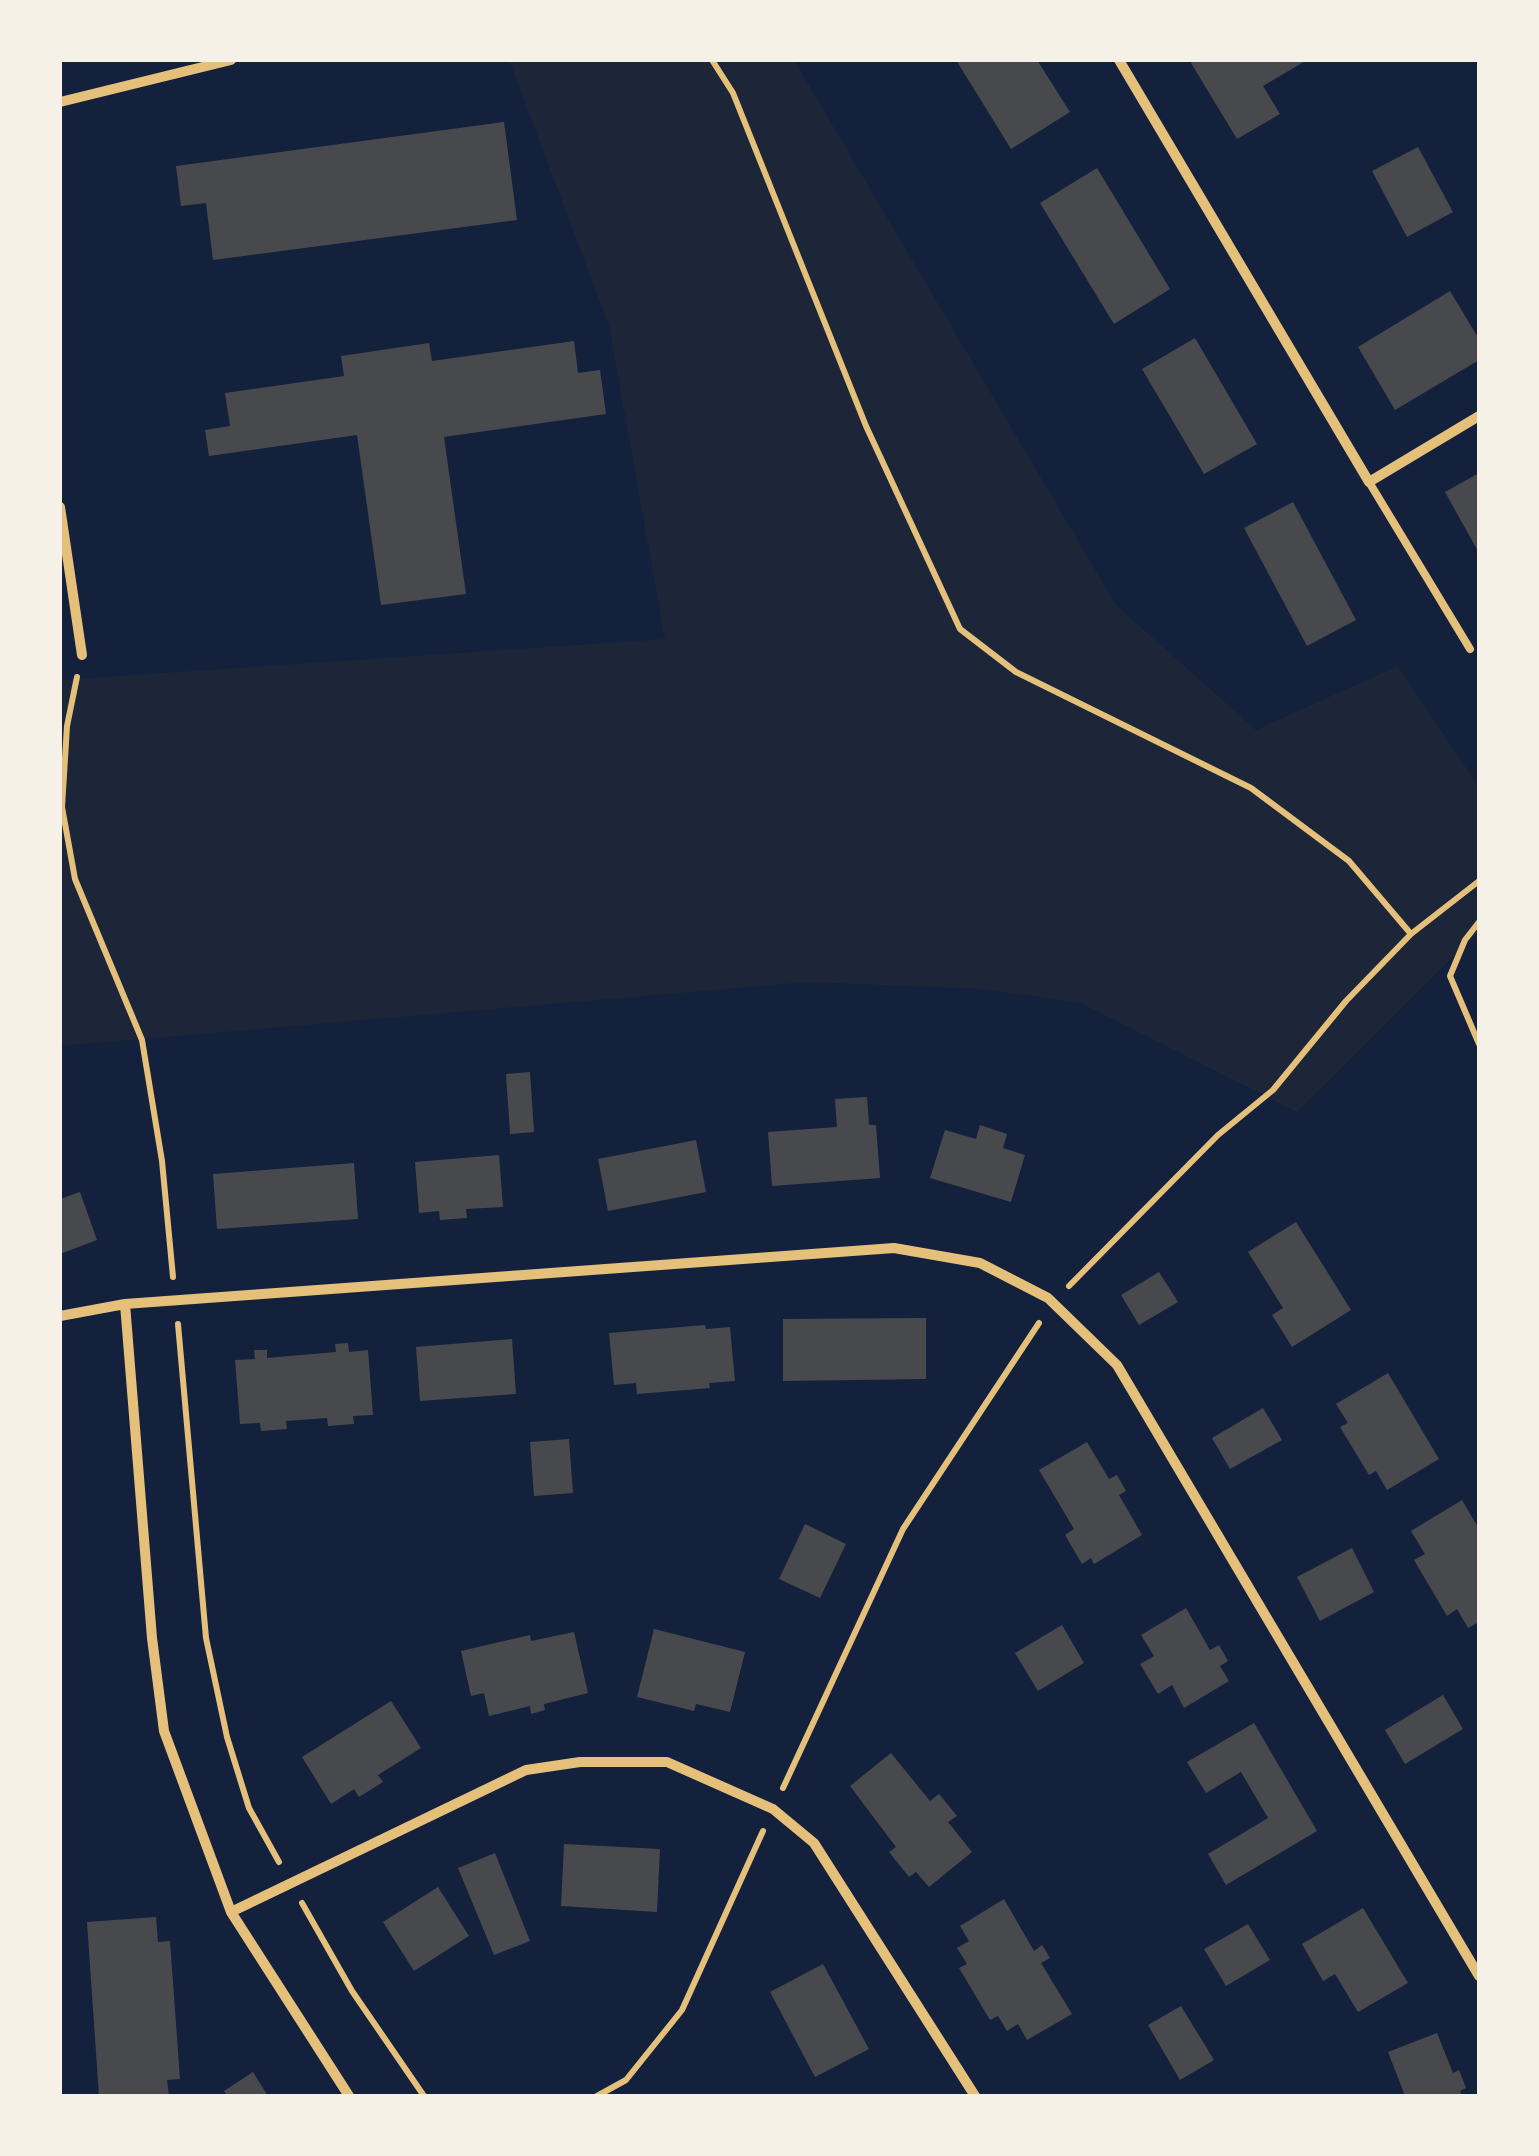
<!DOCTYPE html>
<html>
<head>
<meta charset="utf-8">
<style>
	body { margin:0 }
	#map { position:relative; width:1539px; height:2156px; overflow:hidden; background:#14213d; font-family:"Alegreya Sans",sans-serif }
	canvas { display:block }
	.frame { position:absolute; inset:0; border:62px solid #f6f1e7; pointer-events:none }
</style>
</head>
<body>
<div id="map">
<canvas width="1539" height="2156"></canvas>
<div class="frame"></div>
</div>
<script>
const ctx = document.querySelector('canvas').getContext('2d');
ctx.lineJoin = 'round';
function paint(path, color) { ctx.fillStyle = color; ctx.fill(path, 'evenodd'); }
const shape = rows => new Path2D(rows.map(r => 'M' + r).join(''));
function strokePath(path, color, width, dash) { ctx.strokeStyle = color; ctx.lineWidth = width; ctx.lineCap = dash ? 'butt' : 'round'; ctx.setLineDash(dash || []); ctx.stroke(path); }
const green = shape([
	[509,60,794,60,1116,605,1256,730,1398,666,1479,787,1479,931,1297,1112,1081,1003,983,989,808,982,60,1046,60,680,665,639,609,326]
]);
const building = shape([
	[956,60,1037,60,1070,112,1011,149],
	[1196,60,1307,60,1263,86,1280,114,1237,139,1191,63],
	[504,122,517,220,213,260,206,203,181,206,176,166],
	[1418,147,1453,212,1407,237,1372,171],
	[1097,168,1170,289,1114,324,1040,203],
	[1450,291,1479,339,1479,360,1395,410,1358,347],
	[1195,338,1257,444,1204,474,1142,369],
	[574,341,578,373,600,370,606,414,444,437,466,594,381,605,357,435,209,456,205,430,230,426,225,393,344,376,341,356,429,343,432,361],
	[1479,473,1479,553,1445,492],
	[1293,502,1356,620,1307,646,1244,528],
	[530,1072,534,1132,510,1134,506,1074],
	[867,1097,869,1125,876,1125,880,1178,772,1186,768,1132,837,1127,835,1099],
	[980,1125,1007,1134,1003,1148,1025,1155,1011,1202,930,1178,945,1130,976,1139],
	[696,1140,706,1192,608,1211,598,1159],
	[499,1155,503,1207,466,1209,467,1218,440,1220,439,1211,419,1213,415,1162],
	[354,1163,358,1219,217,1229,213,1174],
	[80,1192,97,1240,60,1254,60,1199],
	[1296,1222,1351,1310,1292,1347,1272,1315,1283,1308,1248,1252],
	[1159,1272,1178,1302,1139,1325,1121,1295],
	[926,1318,926,1379,783,1381,783,1319],
	[705,1325,706,1329,730,1327,735,1381,709,1383,710,1388,637,1394,636,1383,614,1385,609,1333],
	[512,1339,516,1394,420,1401,416,1347],
	[348,1343,349,1352,368,1350,373,1415,353,1416,354,1424,328,1426,327,1418,286,1421,287,1429,261,1431,260,1423,240,1424,235,1360,255,1359,254,1350,267,1350,267,1358,336,1352,335,1344],
	[1388,1373,1439,1459,1387,1490,1376,1471,1369,1475,1340,1427,1348,1423,1336,1404],
	[1263,1408,1282,1440,1230,1469,1212,1438],
	[569,1439,573,1493,534,1496,530,1442],
	[1087,1442,1109,1479,1117,1475,1126,1491,1119,1495,1142,1535,1094,1564,1091,1558,1082,1564,1065,1535,1074,1529,1039,1470],
	[1462,1500,1479,1529,1479,1622,1468,1628,1457,1609,1447,1616,1414,1560,1425,1554,1411,1531],
	[805,1524,846,1544,820,1598,779,1579],
	[1352,1548,1374,1592,1320,1621,1297,1577],
	[1186,1608,1210,1650,1219,1645,1228,1661,1220,1666,1229,1681,1184,1708,1172,1685,1158,1694,1140,1664,1154,1656,1141,1635],
	[1062,1625,1084,1663,1038,1691,1015,1653],
	[654,1629,745,1652,730,1712,696,1704,694,1711,637,1697],
	[574,1632,588,1693,544,1704,545,1710,531,1714,530,1706,489,1716,484,1693,471,1696,461,1651,530,1635,531,1641],
	[1443,1695,1463,1729,1405,1764,1385,1730],
	[391,1701,421,1748,378,1775,383,1782,359,1797,354,1789,331,1804,302,1757],
	[1254,1723,1317,1831,1226,1885,1208,1854,1268,1818,1241,1772,1206,1793,1187,1762],
	[891,1753,930,1801,939,1794,957,1816,948,1822,972,1852,929,1887,916,1872,909,1877,889,1852,896,1847,850,1786],
	[564,1844,660,1849,657,1912,561,1906],
	[495,1853,530,1941,494,1955,458,1868],
	[438,1887,469,1936,414,1971,383,1922],
	[1004,1899,1034,1951,1042,1945,1050,1958,1041,1963,1072,2014,1027,2040,1018,2024,1007,2031,998,2016,990,2020,959,1968,967,1964,957,1948,969,1941,960,1926],
	[1363,1908,1408,1983,1358,2012,1335,1974,1323,1981,1302,1944],
	[156,1917,158,1942,170,1941,180,2079,167,2080,169,2096,99,2096,87,1922],
	[1248,1924,1270,1960,1226,1986,1204,1949],
	[823,1964,869,2049,815,2077,770,1992],
	[1181,2006,1214,2060,1180,2080,1148,2025],
	[1437,2033,1453,2073,1459,2070,1466,2088,1460,2091,1462,2096,1405,2096,1388,2052],
	[253,2072,268,2096,227,2096,224,2091]
]);
const path = shape([
	[712,60,733,93,866,426,960,629,1016,672,1251,788,1349,861,1411,934],
	[77,677,67,726,62,807,75,879,142,1040,162,1161,173,1277],
	[1479,922,1465,940,1450,976,1479,1044],
	[1069,1286,1218,1135,1273,1090,1346,1001,1411,934,1479,881],
	[178,1324,206,1638,227,1737,249,1808,279,1862],
	[783,1788,903,1529,1039,1323],
	[302,1903,352,1991,424,2096],
	[597,2096,626,2080,682,2010,763,1831]
]);
const service = shape([
	[1369,482,1470,649]
]);
const minor = shape([
	[1119,60,1369,482,1479,416],
	[60,102,231,60],
	[60,507,82,655],
	[125,1304,152,1638,164,1731,231,1912,349,2096],
	[60,1316,125,1304,894,1248,980,1263,1048,1298,1117,1365,1479,1976],
	[231,1912,526,1770,580,1762,667,1762,773,1809,814,1843,975,2096]
]);
paint(green, '#1d2539');
paint(building, '#48494c');
strokePath(path, '#e5c07b', 6);
strokePath(service, '#e5c07b', 8);
strokePath(minor, '#e5c07b', 10);
</script>
</body>
</html>
